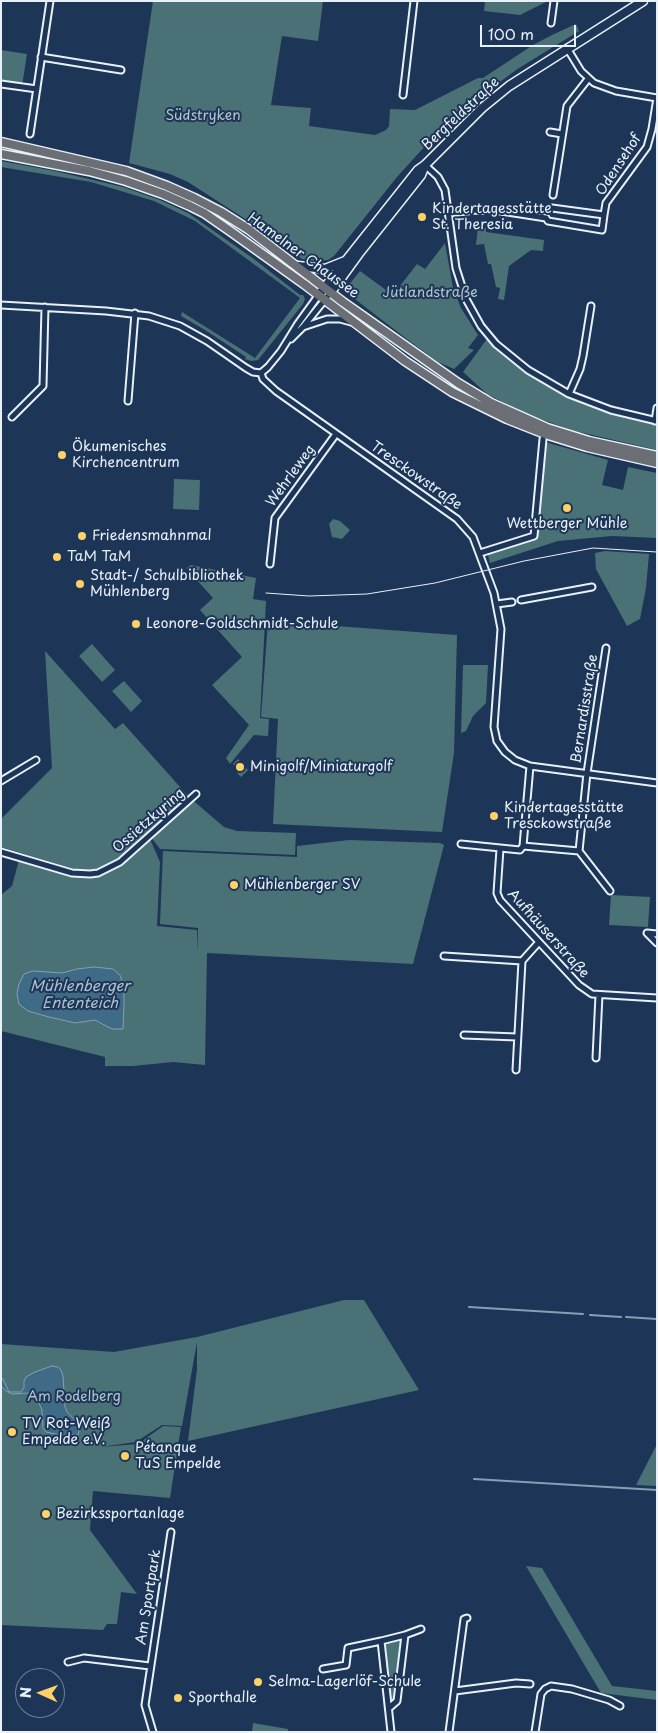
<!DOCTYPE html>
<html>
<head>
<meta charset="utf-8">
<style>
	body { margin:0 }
	#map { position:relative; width:658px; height:1733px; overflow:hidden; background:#1d3557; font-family:"Playpen Sans",sans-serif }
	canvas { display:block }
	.frame { position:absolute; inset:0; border:2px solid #e8f1f8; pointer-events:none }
	.north { position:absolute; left:15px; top:1668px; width:50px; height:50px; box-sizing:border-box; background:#1d3557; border:1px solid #6e8097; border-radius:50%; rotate:272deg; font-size:14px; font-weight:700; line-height:20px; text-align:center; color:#e8f1f8 }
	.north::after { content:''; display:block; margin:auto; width:18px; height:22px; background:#ffd166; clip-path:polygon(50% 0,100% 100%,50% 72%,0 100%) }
	.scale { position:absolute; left:480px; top:25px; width:96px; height:22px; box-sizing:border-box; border:2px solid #e8f1f8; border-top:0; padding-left:6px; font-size:15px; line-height:18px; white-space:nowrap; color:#e8f1f8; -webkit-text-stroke:4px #1d3557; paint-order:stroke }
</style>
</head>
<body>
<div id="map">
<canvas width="658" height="1733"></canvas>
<div class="frame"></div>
<div class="north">N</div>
<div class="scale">100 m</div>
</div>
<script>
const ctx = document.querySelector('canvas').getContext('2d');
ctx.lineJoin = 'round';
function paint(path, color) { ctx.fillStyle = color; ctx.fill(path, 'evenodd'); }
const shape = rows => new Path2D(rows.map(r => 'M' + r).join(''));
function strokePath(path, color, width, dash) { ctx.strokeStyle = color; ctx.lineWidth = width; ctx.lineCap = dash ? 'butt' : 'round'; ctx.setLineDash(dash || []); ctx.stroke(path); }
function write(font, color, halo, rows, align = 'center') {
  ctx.font = font + ' "Playpen Sans",sans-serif'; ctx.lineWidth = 4; ctx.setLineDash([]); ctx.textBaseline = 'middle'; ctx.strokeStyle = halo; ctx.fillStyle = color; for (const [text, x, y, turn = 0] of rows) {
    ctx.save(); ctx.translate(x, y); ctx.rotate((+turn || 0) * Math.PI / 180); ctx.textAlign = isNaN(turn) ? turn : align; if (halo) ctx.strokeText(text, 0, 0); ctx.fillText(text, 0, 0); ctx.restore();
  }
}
const green = shape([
	[153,1,323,1,318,41,282,36,271,105,311,108,309,126,375,135,386,130,389,126,390,109,415,110,478,78,483,78,533,45,552,35,576,24,579,31,516,70,496,85,458,118,447,122,397,177,334,256,328,260,315,261,302,259,253,224,188,182,170,174,129,163],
	[485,1,548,1,520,15,484,11],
	[1,50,27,54,22,86,1,83],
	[1,161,55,171,123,187,160,200,188,213,254,259,300,295,303,295,305,299,303,304,258,360,251,361,245,359,246,357,205,330,181,316,182,312,255,358,300,298,195,221,154,201,91,182,1,167],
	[478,227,486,228,486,232,544,240,543,251,531,250,509,266,504,300,498,299,500,288,496,287,491,264,488,264,484,244,476,245],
	[445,243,453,288,461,308,478,335,468,348,474,350,454,369,438,362,412,343,347,293,347,287,360,271,393,295,417,264,425,269],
	[489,336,548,383,621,413,657,421,657,450,575,431,528,415,487,394,463,372],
	[545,442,608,460,602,485,623,490,628,467,657,473,657,538,612,536,558,541,490,563,487,551,536,535],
	[174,479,200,480,199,510,173,509],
	[333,519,340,521,350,530,342,539,332,537,329,524],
	[605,551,649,554,646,588,640,619,627,626,596,569,595,553],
	[191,565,256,578,253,599,266,601,260,718,269,719,268,736,254,735,230,764,226,758,249,725,212,685,242,657,200,610,213,598,186,568],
	[268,621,457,635,454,753,442,832,273,824,278,719,261,717],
	[92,644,115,670,102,682,79,656],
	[45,651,115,729,123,723,189,797,224,827,237,831,296,833,295,855,160,849,148,833,114,862,99,869,81,871,1,847,1,819,52,768],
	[463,665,488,665,486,703,473,716,466,731,461,733],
	[124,681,142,701,131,712,112,691],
	[238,759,248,770,241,777,237,773,239,771,233,764],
	[150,839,160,862,157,926,197,930,198,952,198,928,160,924,163,851,297,857,297,846,349,840,440,843,444,845,413,964,207,953,205,1065,173,1062,133,1066,105,1066,105,1057,1,1031,1,895,12,886,19,860,72,876,81,877,99,876,115,869],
	[611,895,650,897,648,927,609,925],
	[344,1300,364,1300,419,1390,188,1441,197,1369,197,1342,182,1426,162,1425,136,1442,100,1447,138,1444,163,1426,181,1427,170,1498,93,1491,90,1530,137,1594,121,1592,117,1624,107,1624,103,1630,1,1625,1,1344,114,1352,197,1337],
	[657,1444,657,1486,636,1485],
	[526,1566,542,1568,612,1686,657,1691,657,1700,601,1693],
	[398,1639,402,1644,395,1699,393,1700,391,1698,384,1642],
	[253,1723,288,1729,288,1732,252,1732]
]);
const water = shape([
	[94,967,113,969,120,975,124,987,124,1004,123,1029,112,1029,95,1020,75,1023,49,1017,28,1011,19,1004,17,994,19,984,24,974,33,971,62,973,77,969,94,967],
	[52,1366,58,1367,61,1370,63,1376,65,1407,67,1412,80,1425,78,1435,61,1435,46,1432,43,1428,42,1410,38,1401,29,1393,12,1394,6,1391,1,1386,1,1379,3,1379,9,1392,21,1392,24,1388,24,1381,26,1377,35,1372,52,1366]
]);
const stream = shape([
	[469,1307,583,1314],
	[590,1315,621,1317],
	[626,1317,657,1319],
	[474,1479,657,1490]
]);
const street = shape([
	[551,23,554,1],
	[567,48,581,71,594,83,616,91,657,98],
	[41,57,121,70],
	[1,84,37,89],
	[403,95,414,1],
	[550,132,562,134],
	[30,134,50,1],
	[425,165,438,177,445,190,456,268,466,299,481,326,496,344,528,370,569,394,611,410,657,421],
	[553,195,567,106,588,79],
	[552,208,604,215,606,203,647,147,652,129,657,98],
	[449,213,475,210,501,211,546,218,548,221,602,230,604,215],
	[1,305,106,311,149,316,180,326,207,341,246,368,253,372,261,373],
	[303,327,327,319,340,319,351,322],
	[291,339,303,327,331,292],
	[261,373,263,379,276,391,457,519,473,537,494,593,501,629,494,727,497,741,505,752,515,760,530,766,657,783],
	[261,373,268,367,281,351,297,325,318,296],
	[569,394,580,369,583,356,591,306],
	[128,401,135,313],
	[12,417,43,386,45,307],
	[655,421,657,408],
	[480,553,534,536,543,439],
	[270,564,275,518,336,434],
	[521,600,592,587],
	[497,604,512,602],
	[606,648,587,773,579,851,610,891],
	[1,781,36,760],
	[461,844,520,850,523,846,530,766],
	[523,846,579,851],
	[500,849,497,893,500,900,579,985,592,994,657,998],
	[1,852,72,873,90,874,98,873,120,862,196,794],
	[657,934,647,933,657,943],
	[444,956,522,961],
	[464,1035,517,1037],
	[596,1058,599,995],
	[516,1070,522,961,539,942],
	[405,1635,421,1629],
	[68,1662,84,1658,150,1666],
	[323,1669,346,1665,348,1648,381,1641],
	[455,1691,516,1683,530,1684],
	[389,1708,397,1701,405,1635,381,1641,391,1732],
	[153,1732,145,1705,171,1532],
	[449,1732,464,1619,467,1618],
	[535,1732,541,1694,545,1689,551,1686,572,1689,609,1700,620,1706]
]);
const secondary = shape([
	[298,266,325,269,345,261],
	[331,292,360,252,421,175,425,165],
	[318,296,418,170,425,165,482,108,509,86,643,1]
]);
const primary = shape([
	[1,142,126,171,167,186,194,198,221,212,248,229,343,302,458,383,491,403,547,428,589,441,657,456],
	[1,154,89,171,126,181,163,194,190,206,204,213,230,231,304,284,405,361,452,392,507,419,545,434,587,447,657,463]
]);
const tram = shape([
	[266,593,309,596,367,594,435,583,524,561,593,548,657,552]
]);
const markers = [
	[422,217,5,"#ffd166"],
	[62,455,5,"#ffd166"],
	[567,508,5,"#ffd166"],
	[82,536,5,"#ffd166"],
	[57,557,5,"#ffd166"],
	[80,584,5,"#ffd166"],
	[136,624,5,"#ffd166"],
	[240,767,5,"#ffd166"],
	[494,816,5,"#ffd166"],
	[234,885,5,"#ffd166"],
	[12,1432,5,"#ffd166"],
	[125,1456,5,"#ffd166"],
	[46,1514,5,"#ffd166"],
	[258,1682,5,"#ffd166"],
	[178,1698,5,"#ffd166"]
];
const streetNames = [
	["Bergfeldstraße",461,114,-43],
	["Odensehof",619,165,-57],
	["Hamelner Chaussee",303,256,36],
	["Wehrleweg",291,476,-54],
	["Tresckowstraße",416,476,35],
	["Bernardisstraße",585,709,-81],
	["Ossietzkyring",149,821,-41],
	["Aufhäuserstraße",548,934,48],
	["Am Sportpark",149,1597,-81]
];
const parkNames = [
	["Südstryken",203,116],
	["Jütlandstraße",430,293],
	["Am Rodelberg",74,1397]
];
const poiNames = [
	["Kindertagesstätte",432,209],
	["St. Theresia",432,225],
	["Ökumenisches",72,447],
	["Kirchencentrum",72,463],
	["Wettberger Mühle",567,524,"center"],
	["Friedensmahnmal",92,536],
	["TaM TaM",67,557],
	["Stadt-/ Schulbibliothek",90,576],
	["Mühlenberg",90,592],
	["Leonore-Goldschmidt-Schule",146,624],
	["Minigolf/Miniaturgolf",250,767],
	["Kindertagesstätte",504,808],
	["Tresckowstraße",504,824],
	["Mühlenberger SV",244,885],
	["TV Rot-Weiß",22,1424],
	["Empelde e.V.",22,1440],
	["Pétanque",135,1448],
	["TuS Empelde",135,1464],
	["Bezirkssportanlage",56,1514],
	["Selma-Lagerlöf-Schule",268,1682],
	["Sporthalle",188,1698]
];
const waterNames = [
	["Mühlenberger",80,987],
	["Ententeich",80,1004]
];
paint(green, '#497176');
paint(water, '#406b87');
strokePath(water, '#83a1b4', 1);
strokePath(stream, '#83a1b4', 2);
strokePath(street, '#e8f1f8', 9);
strokePath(secondary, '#e8f1f8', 11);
strokePath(primary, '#e8f1f8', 11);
strokePath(street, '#1d3557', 5);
strokePath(secondary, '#1d3557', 8);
strokePath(primary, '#6b6f75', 8);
strokePath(tram, '#e8f1f8', 1);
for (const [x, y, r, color] of markers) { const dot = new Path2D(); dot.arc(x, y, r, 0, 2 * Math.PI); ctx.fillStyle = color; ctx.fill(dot); strokePath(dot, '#1d3557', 2); }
write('14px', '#e8f1f8', '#1d3557', streetNames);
write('14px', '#b0c4ca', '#1d3557', parkNames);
write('14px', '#e8f1f8', '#1d3557', poiNames, 'left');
write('italic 15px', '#adc2d0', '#1d3557', waterNames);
</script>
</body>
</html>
